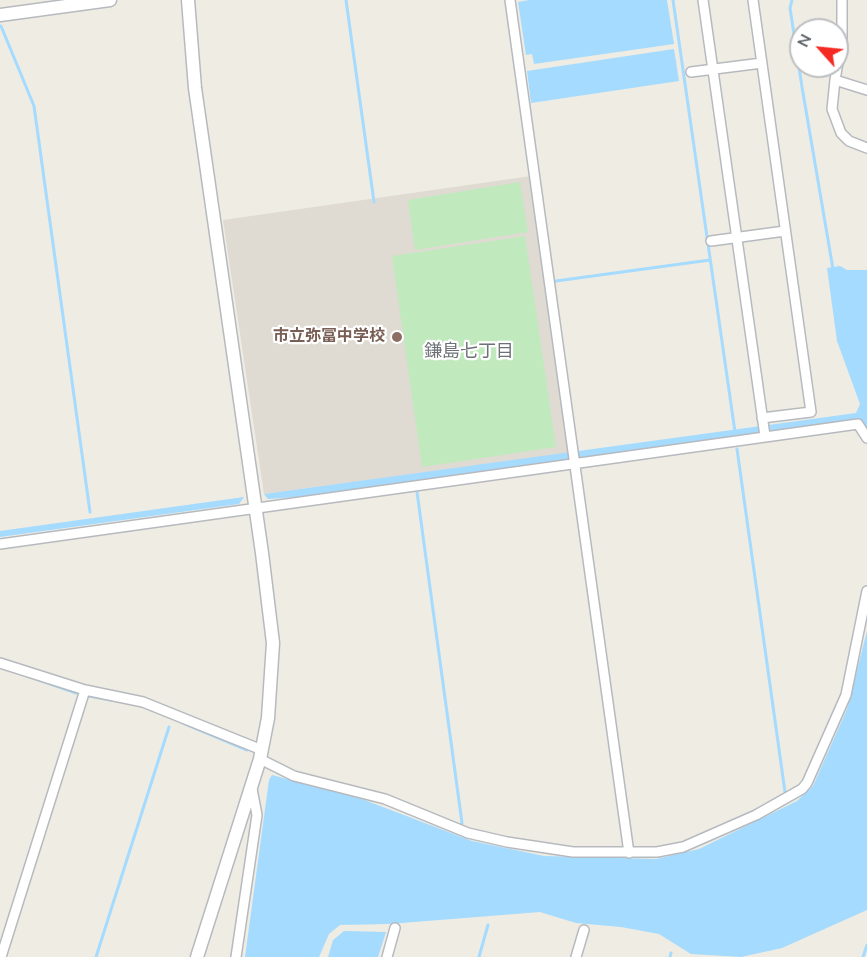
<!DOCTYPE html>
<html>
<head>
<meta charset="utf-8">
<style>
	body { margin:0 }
	#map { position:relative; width:867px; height:957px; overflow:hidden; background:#efece3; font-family:"Nunito Sans",sans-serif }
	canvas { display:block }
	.north { position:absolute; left:789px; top:18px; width:60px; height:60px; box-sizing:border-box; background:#fff; border:2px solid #bdbfc1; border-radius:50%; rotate:297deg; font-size:16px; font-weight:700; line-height:24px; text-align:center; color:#5b6065 }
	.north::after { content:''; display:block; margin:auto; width:21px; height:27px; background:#f52b23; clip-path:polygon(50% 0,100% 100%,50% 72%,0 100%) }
</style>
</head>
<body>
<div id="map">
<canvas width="867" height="957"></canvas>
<div class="north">N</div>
</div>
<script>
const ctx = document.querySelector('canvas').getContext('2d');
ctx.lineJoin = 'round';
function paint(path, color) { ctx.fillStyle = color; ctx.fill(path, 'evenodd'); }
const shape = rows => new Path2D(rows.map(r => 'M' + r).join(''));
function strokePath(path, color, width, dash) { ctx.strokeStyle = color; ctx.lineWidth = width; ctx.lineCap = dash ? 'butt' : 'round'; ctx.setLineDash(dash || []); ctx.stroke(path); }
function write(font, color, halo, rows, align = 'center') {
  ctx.font = font + ' "Nunito Sans","Noto Sans JP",sans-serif'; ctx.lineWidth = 4.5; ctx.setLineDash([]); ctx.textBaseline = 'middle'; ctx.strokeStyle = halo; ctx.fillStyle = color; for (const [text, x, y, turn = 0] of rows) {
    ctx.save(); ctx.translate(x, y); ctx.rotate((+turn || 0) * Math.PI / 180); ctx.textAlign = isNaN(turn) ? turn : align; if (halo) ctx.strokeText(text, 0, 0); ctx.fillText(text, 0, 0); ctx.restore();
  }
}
const education = shape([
	[531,176,570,453,264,494,223,220]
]);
const green = shape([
	[520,182,528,232,415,250,408,200],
	[525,236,556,447,422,467,392,256]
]);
const water = shape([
	[529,0,667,0,674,44,534,64,532,54,526,55,518,2],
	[674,49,679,81,531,103,527,71],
	[840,266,847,270,867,270,867,428,859,419,310,496,268,499,264,494,856,413,860,404,837,341,827,268],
	[244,497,239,504,0,537,0,531],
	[867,631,867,910,782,948,741,957,691,954,659,934,621,927,576,923,540,912,389,924,340,925,329,934,319,957,245,957,269,780,272,775,362,799,472,841,544,856,656,859,699,849,797,801,813,786,847,709],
	[344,931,386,932,378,957,328,957,333,940]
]);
const stream = shape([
	[346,0,374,202],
	[673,0,735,432],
	[792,0,790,8,802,87,833,269],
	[1,26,34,106,90,512],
	[556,281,710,260],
	[737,449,785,792],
	[417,492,462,823,460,825],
	[22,674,76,693],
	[89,696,111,700],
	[183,723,247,750],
	[96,957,169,727],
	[479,957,488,925],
	[670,957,671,953],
	[863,957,867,945]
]);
const minor = shape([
	[510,0,629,853],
	[703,0,765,436],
	[753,0,811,412,762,418],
	[842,0,842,39,835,80,867,90],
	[691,72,762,63],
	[835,80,832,109,841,133,849,141,867,148],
	[711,241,785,231],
	[0,544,858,424,867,438],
	[0,663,85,690,143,702,262,750],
	[260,759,294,776,385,799,468,833,507,842,573,852,657,852,683,847,756,815,802,789,807,783,846,695,867,591],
	[1,957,85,690],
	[236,957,257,815,252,789],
	[387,957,395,928],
	[576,957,584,930]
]);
const tertiary = shape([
	[188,0,195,88,262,553,273,643,268,718,260,759,197,957],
	[0,15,110,0]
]);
const markers = [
	[397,337,6,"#8d6e63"]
];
const educationNames = [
	["市立弥冨中学校",385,337]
];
const neighbourhoodNames = [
	["鎌島七丁目",469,353]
];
paint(education, '#dfdbd2');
paint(green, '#c0e9be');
paint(water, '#a4dbff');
strokePath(stream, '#a4dbff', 3);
strokePath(minor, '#b6babf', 12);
strokePath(tertiary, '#b6babf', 15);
strokePath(minor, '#fff', 9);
strokePath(tertiary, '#fff', 12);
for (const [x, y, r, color] of markers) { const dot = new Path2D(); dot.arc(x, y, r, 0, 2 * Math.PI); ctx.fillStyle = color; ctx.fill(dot); strokePath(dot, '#fff', 2); }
write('bold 16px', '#785e54', '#fff', educationNames, 'right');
write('18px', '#6c7277', '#fff', neighbourhoodNames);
</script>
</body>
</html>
